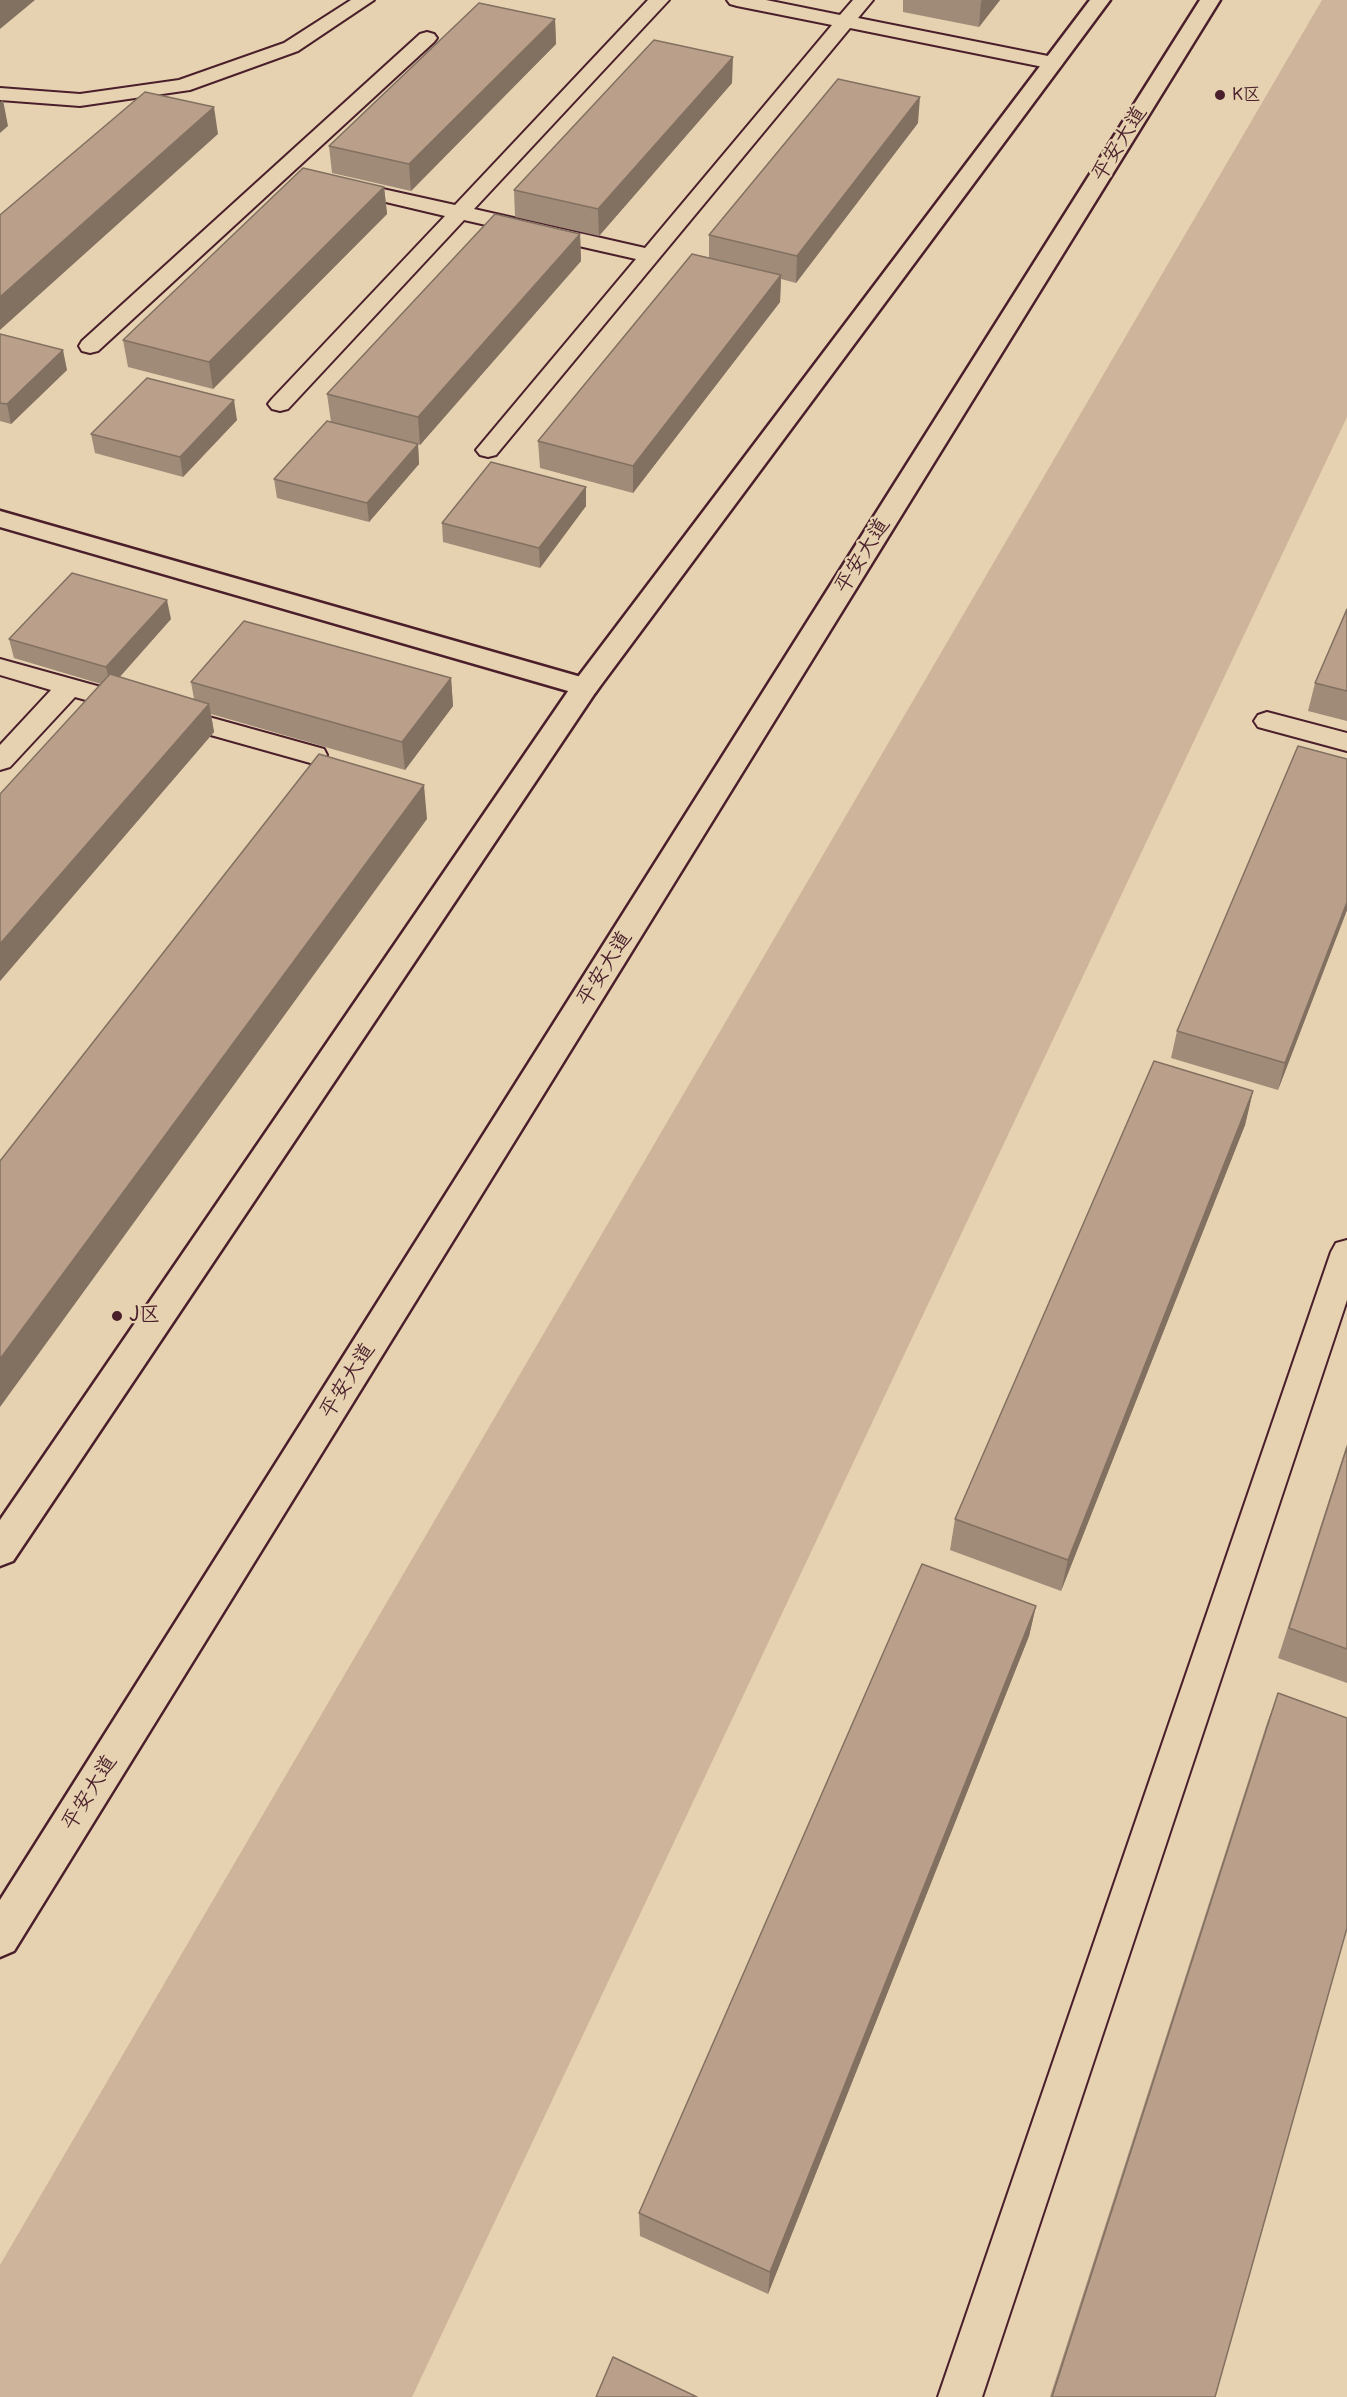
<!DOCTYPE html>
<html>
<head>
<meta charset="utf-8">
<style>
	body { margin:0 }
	canvas { display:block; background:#e6d2b0 }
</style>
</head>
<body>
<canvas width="1347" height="2397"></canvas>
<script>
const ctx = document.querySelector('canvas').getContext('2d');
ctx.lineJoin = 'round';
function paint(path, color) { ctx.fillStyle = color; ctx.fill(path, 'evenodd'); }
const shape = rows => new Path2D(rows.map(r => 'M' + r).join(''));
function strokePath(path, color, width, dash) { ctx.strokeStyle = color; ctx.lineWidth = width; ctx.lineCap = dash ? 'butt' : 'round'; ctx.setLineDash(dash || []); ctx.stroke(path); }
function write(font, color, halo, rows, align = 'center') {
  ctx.font = font + ' Pangolin,"LXGW WenKai TC",sans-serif'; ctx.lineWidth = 4.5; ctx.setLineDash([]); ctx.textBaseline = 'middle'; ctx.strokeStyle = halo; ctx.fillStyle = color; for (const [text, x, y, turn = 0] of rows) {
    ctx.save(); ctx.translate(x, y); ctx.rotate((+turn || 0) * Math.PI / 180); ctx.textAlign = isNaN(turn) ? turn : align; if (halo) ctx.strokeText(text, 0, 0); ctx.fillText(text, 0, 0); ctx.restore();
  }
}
const green = shape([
	[1322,0,1347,0,1347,417,412,2397,0,2397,0,2265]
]);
const service = shape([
	[351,0,374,0,298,51,190,90,80,106,0,100,0,88,80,94,179,80,284,43,351,0],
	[648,0,669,0,474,209,645,248,832,25,737,6,730,4,727,0,766,0,840,15,853,0,873,0,858,18,1053,57,1060,59,1063,63,1060,67,1053,69,850,28,496,455,488,457,480,455,476,450,636,259,464,220,288,409,280,411,272,409,268,404,272,399,445,216,335,190,331,186,335,182,342,180,455,205,648,0],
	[427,32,434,34,437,38,434,42,98,351,90,353,82,351,79,346,82,341,420,34,427,32],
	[0,659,324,749,327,755,324,761,314,764,75,697,10,767,0,770,0,745,51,690,0,675,0,659],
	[1267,712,1347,733,1347,751,1258,727,1254,721,1258,715,1267,712],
	[1347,1240,1347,1300,982,2397,938,2397,1331,1252,1336,1243,1347,1240]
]);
const minor = shape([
	[0,511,595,681,599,687,595,693,585,696,575,693,0,527,0,511]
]);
const primary = shape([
	[1090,0,1110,0,595,693,13,1561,0,1566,0,1520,575,681,1090,0],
	[1200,0,1220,0,14,1951,0,1957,0,1900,1200,0]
]);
const wall = shape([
	[903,0,1000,0,979,27,903,12],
	[555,19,556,44,411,191,332,173,329,146],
	[732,83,599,236,515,217,514,190],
	[918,123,796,283,781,279,780,302,633,493,540,468,538,441,709,258,709,235],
	[384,187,387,214,213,389,128,367,123,340],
	[580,234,581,261,420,445,418,444,419,464,369,522,277,498,274,479,331,422,327,394],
	[0,334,67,370,11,424,0,421],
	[237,420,183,477,95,453,91,434],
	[586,487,586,506,540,568,443,542,442,523],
	[1347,609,1347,721,1308,711,1315,683],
	[171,619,119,677,194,699,191,682,451,678,453,706,405,770,211,714,214,732,0,981,0,794,101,684,14,658,9,639],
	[1347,759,1347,910,1278,1090,1171,1058,1177,1031],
	[1253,1091,1245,1125,1061,1591,950,1550,955,1519],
	[1347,1444,1347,1683,1278,1658],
	[1036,1606,1029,1636,768,2294,640,2236,639,2213],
	[1278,1693,1215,2397,1050,2397,1267,1723]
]);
const shadedWall = shape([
	[0,0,35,0,0,29],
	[982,0,1000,0,979,27,981,2],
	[555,19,556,44,411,191,409,164],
	[733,57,732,83,599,236,598,209],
	[920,97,918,123,796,283,797,256],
	[3,100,8,126,0,133,0,102],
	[214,107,218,134,0,330,0,297],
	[384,187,387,214,213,389,209,362],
	[580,234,581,261,420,445,418,417],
	[781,275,780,302,633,493,633,466],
	[63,350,67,370,11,424,7,404],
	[234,400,237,420,183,477,180,457],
	[418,444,419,464,369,522,367,503],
	[586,487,586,506,540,568,539,548],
	[167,600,171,619,111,687,106,667],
	[451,678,453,706,405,770,402,742],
	[209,704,214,732,0,981,0,944],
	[424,785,427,819,0,1407,0,1359],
	[1347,902,1347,910,1278,1090,1285,1063],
	[1253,1091,1245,1125,1061,1591,1068,1560],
	[1036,1606,1029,1636,768,2294,770,2272]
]);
const building = shape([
	[479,3,555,19,409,164,329,146,479,3],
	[654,40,733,57,598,209,514,190,654,40],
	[838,79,920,97,797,256,709,235,838,79],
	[145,92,214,107,0,297,0,215,145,92],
	[303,168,384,187,209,362,123,340,303,168],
	[495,214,580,234,418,417,327,394,495,214],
	[692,254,781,275,633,466,538,441,692,254],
	[0,334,63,350,7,404,0,403,0,334],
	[147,378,234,400,180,457,91,434,147,378],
	[327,421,418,444,367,503,274,479,327,421],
	[491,462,586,487,539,548,442,523,491,462],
	[72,573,167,600,106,667,9,639,72,573],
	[1347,609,1347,691,1315,683,1347,609],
	[244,621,451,678,402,742,191,682,244,621],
	[110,674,209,704,0,944,0,794,110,674],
	[1298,746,1347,759,1347,902,1285,1063,1177,1031,1298,746],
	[319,754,424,785,0,1359,0,1161,319,754],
	[1154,1061,1253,1091,1068,1560,955,1519,1154,1061],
	[1347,1447,1347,1649,1289,1628,1347,1447],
	[922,1564,1036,1606,770,2272,639,2213,922,1564],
	[1278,1693,1347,1718,1347,1928,1215,2397,1052,2397,1278,1693],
	[613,2357,697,2397,596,2397,613,2357]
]);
const markers = [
	[1220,95,6,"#4a1f2b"],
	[117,1316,6,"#4a1f2b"]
];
const farPoinames = [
	["K区",1232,95]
];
const streetNames = [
	["平安大道",1120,144,-58],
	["平安大道",863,556,-58],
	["平安大道",605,969,-58],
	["平安大道",348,1381,-58],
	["平安大道",90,1793,-58]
];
const poiNames = [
	["J区",129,1316]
];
paint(green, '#cdb49a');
strokePath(service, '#4a1f2b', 4);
strokePath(minor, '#4a1f2b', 5);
strokePath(primary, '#4a1f2b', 5);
paint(service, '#e6d2b0');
paint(minor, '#e6d2b0');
paint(primary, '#e6d2b0');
paint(wall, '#a08a78');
paint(shadedWall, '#827061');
paint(building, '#baa08b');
strokePath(building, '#827061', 1.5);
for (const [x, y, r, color] of markers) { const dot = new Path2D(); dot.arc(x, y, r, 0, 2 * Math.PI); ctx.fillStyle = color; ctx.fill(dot); strokePath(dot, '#e6d2b0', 2); }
write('18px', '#4a1f2b', '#e6d2b0', farPoinames, 'left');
write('21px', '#4a1f2b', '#e6d2b0', streetNames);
write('21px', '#4a1f2b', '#e6d2b0', poiNames, 'left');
</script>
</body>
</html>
